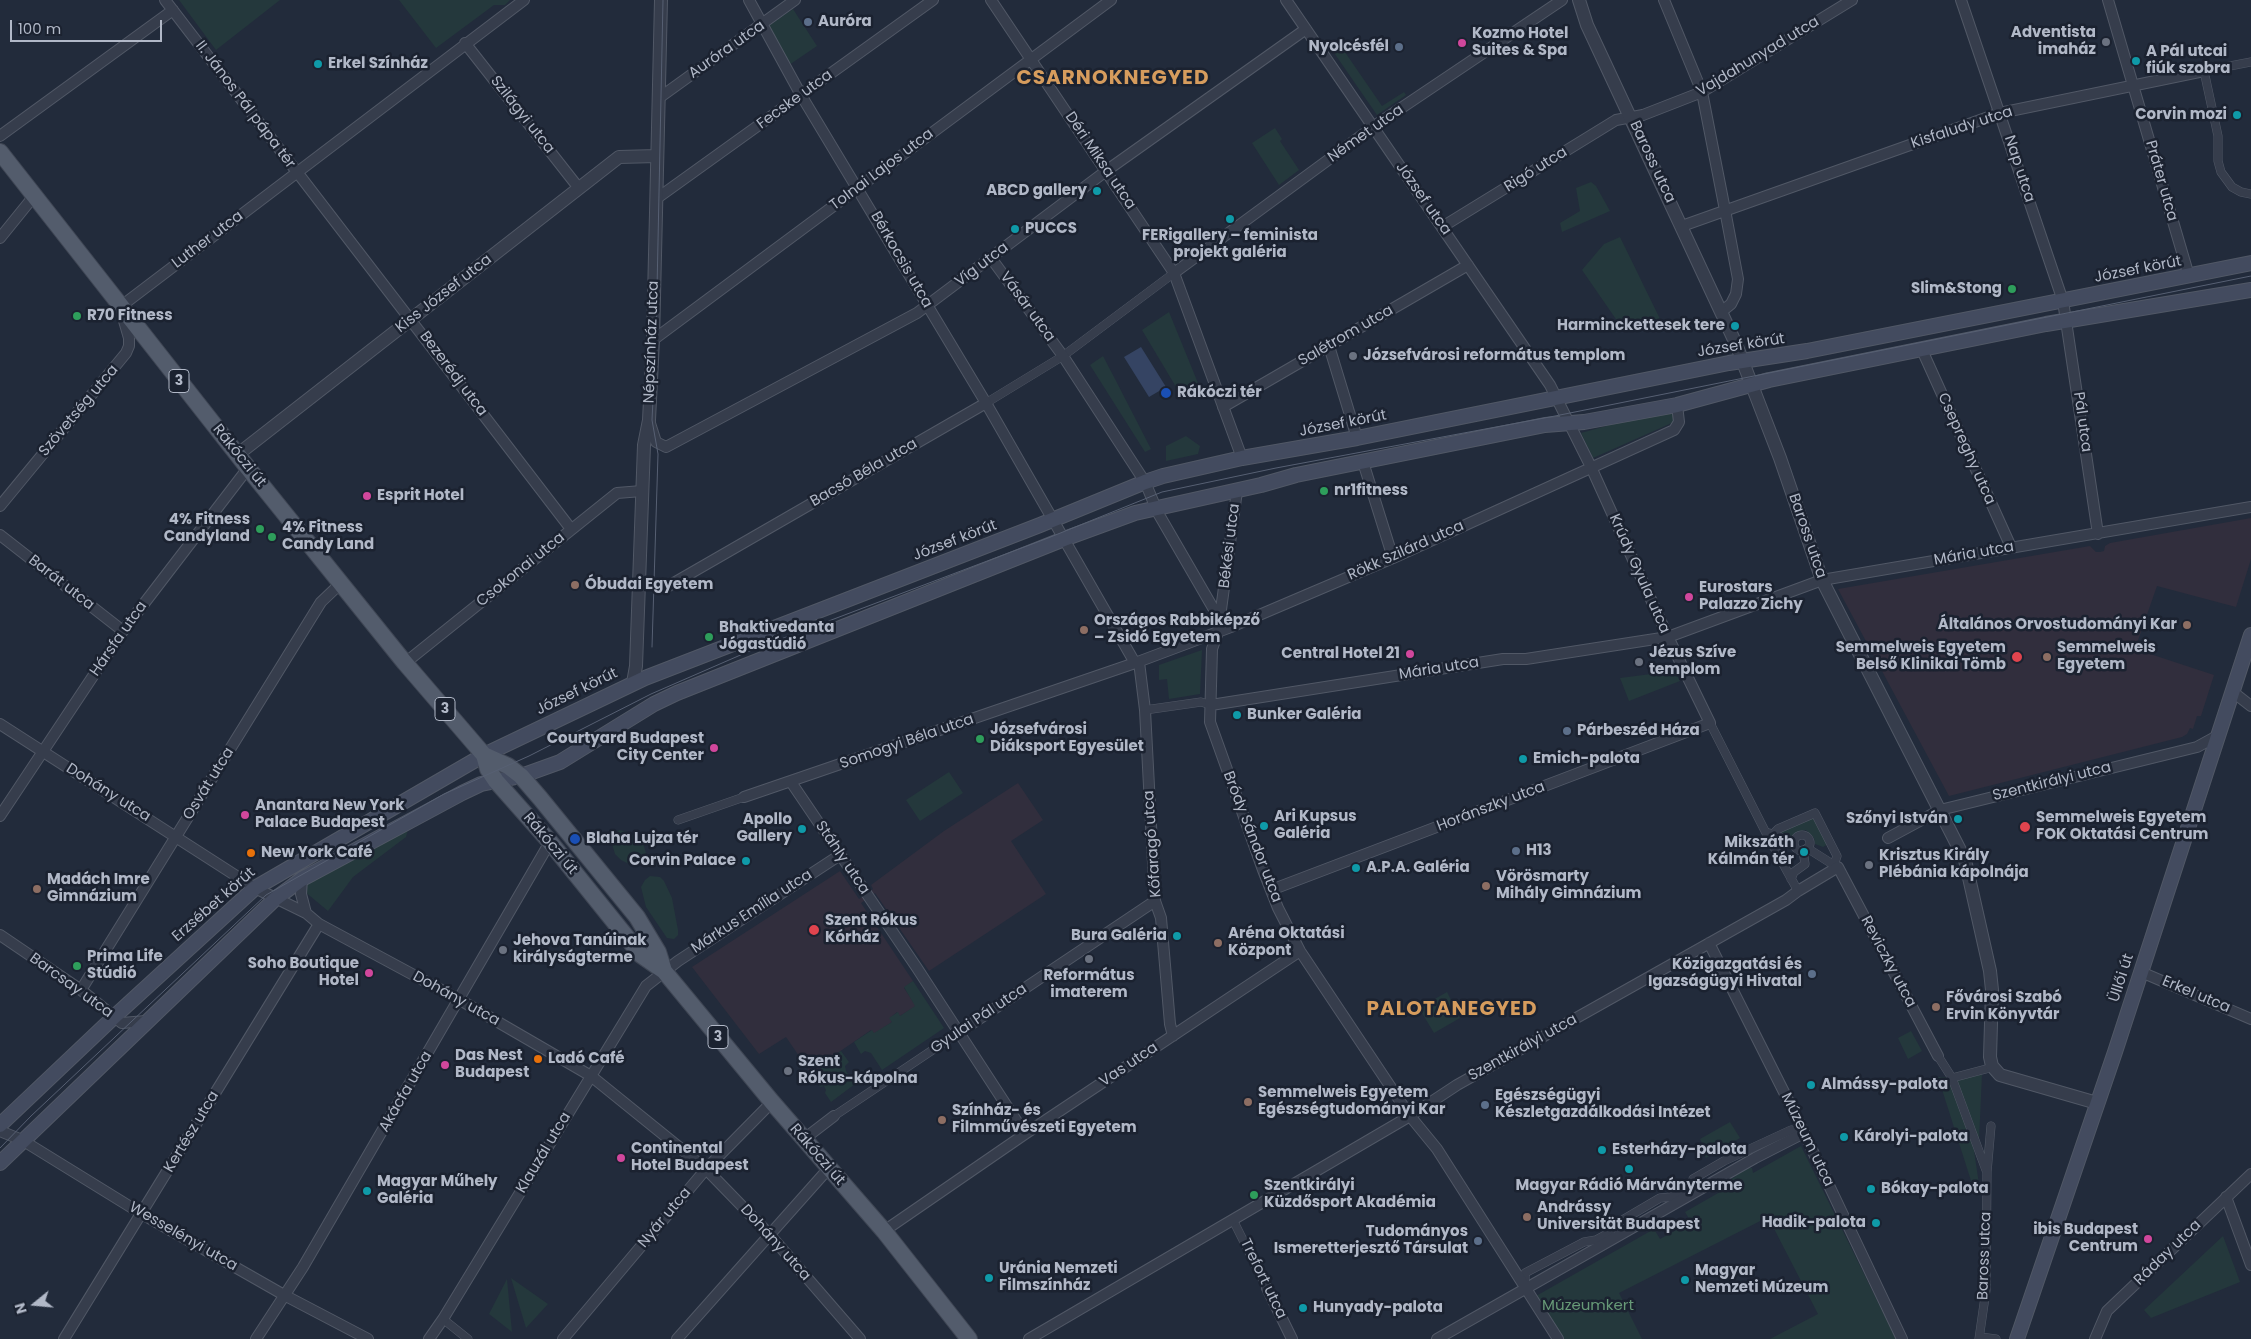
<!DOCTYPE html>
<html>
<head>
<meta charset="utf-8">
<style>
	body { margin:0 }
	#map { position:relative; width:2251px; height:1339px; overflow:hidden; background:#222b3b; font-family:Poppins,sans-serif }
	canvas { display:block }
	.north { position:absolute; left:10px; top:1279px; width:50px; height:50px; -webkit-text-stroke:4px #1b2230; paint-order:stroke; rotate:253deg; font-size:14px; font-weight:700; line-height:20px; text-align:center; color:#b1b8c7 }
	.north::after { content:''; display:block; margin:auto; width:18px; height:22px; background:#b1b8c7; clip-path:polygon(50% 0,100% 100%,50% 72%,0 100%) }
	.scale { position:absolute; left:10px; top:20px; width:152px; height:22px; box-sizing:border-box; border:2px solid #b1b8c7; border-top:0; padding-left:6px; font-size:15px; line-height:18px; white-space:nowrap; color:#b1b8c7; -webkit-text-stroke:4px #1b2230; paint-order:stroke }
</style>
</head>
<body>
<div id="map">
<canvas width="2251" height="1339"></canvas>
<div class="north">N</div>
<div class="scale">100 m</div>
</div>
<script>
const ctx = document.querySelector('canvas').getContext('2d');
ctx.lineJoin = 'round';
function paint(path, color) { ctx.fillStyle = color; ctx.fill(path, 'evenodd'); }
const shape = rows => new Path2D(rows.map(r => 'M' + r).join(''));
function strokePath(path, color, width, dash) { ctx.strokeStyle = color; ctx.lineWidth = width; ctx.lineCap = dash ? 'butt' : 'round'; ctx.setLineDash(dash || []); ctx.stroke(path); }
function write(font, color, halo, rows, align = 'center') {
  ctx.font = font + ' Poppins,sans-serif'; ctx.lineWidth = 5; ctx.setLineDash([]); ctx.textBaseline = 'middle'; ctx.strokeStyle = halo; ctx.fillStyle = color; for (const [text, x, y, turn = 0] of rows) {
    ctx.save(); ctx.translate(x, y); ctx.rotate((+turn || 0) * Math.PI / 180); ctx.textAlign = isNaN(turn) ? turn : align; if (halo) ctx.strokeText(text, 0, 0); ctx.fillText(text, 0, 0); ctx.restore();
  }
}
const medical = shape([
	[2251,518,2251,559,2236,607,2157,586,2135,649,2214,675,2201,716,2197,716,2193,729,2190,728,2187,734,2182,737,1949,796,1838,589,2090,546,2096,552,2100,552,2104,551,2105,546,2110,543],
	[1018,783,1043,820,1011,841,1046,894,929,971,875,893,861,903,913,981,904,988,916,1006,900,1016,897,1012,890,1018,892,1022,874,1034,871,1030,826,1061,828,1064,812,1075,786,1037,759,1054,692,967,840,871,859,899,873,889,871,885,944,831]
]);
const green = shape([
	[179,0,280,0,216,50],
	[399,0,510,0,505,5,494,5,436,48],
	[793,9,817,46,789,65,767,27],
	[1338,42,1382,106,1404,92,1406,95,1377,115,1330,47],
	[1275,128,1282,139,1280,141,1299,170,1279,185,1252,143],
	[1591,182,1596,186,1610,211,1562,232,1560,223,1580,211,1576,188],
	[1620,237,1660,319,1634,328,1620,325,1582,270,1604,244],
	[1169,312,1200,388,1182,397,1142,330],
	[1103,356,1115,379,1151,449,1145,452,1090,365],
	[1674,407,1674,422,1593,458,1581,433],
	[1186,436,1200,446,1198,454,1166,461,1166,446],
	[1202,650,1200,694,1169,699,1167,679,1159,680,1159,665],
	[1674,669,1680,681,1629,701,1620,678,1667,672],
	[949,772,963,793,920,821,906,800],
	[1813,816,1828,844,1823,847,1815,844,1814,838,1806,830,1799,831,1794,834,1792,839,1784,836,1781,831],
	[409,826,406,837,353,877,328,911,304,891,305,882],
	[619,830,629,832,643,843,646,853,642,861,629,864,621,860,615,854,611,840],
	[650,876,660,877,664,881,672,898,678,930,678,935,674,939,667,938,646,907,641,887,645,880],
	[913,981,944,1028,882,1070,871,1053,865,1051,861,1054,854,1042,872,1030,874,1033,892,1022,889,1018,898,1012,900,1016,915,1006,904,987],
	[1447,992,1460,1018,1434,1033,1419,1008],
	[1911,1031,1922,1051,1908,1059,1898,1038],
	[841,1051,849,1062,845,1066,846,1071,855,1084,831,1102,825,1093,826,1090,824,1086,820,1087,812,1075,827,1064,826,1061],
	[1982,1074,1979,1141,1973,1144,1979,1184,1975,1187,1973,1187,1938,1077,1948,1077,1956,1081],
	[1730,1122,1740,1138,1706,1158,1698,1145,1702,1143,1700,1139],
	[1801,1146,1896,1339,1770,1339,1818,1314,1768,1217,1619,1293,1642,1339,1564,1339,1536,1296,1654,1229,1660,1239,1691,1222,1685,1212,1720,1192,1720,1188,1729,1184,1731,1179,1735,1177,1737,1171,1743,1168,1752,1168,1753,1173],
	[2223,1236,2240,1282,2151,1318,2144,1310],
	[511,1278,548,1304,526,1328],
	[507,1279,512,1332,489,1314]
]);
const water = shape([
	[1141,347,1166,387,1149,397,1124,357]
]);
const pedestrian = shape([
	[2251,62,2204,71,2218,136,2218,161,2221,172,2232,187,2241,192,2251,194],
	[986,403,1063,356,1174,273],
	[1145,710,1201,702,1211,705],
	[1710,723,1765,831,1798,891],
	[678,820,744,797],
	[1769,833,1794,842],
	[1772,835,1778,829,1815,813,1837,856,1834,865],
	'1794 843a8 8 0 1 1 16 0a8 8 0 1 1-16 0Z',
	[1807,848,1837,867],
	[1791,879,1794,872,1805,864,1803,850],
	[1938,1056,1952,1078,1986,1170],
	[1952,1078,1986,1069],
	[834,1116,958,1033],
	[1233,1220,1267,1288],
	[1525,1288,1525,1273,1584,1242,1596,1240,1609,1233,1614,1225,1660,1198,1671,1197,1690,1187,1693,1179,1724,1161,1791,1130,1804,1133],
	[443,1319,468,1339],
	[1980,1337,1996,1339],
	[1979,1339,1986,1290,1987,1172,1991,1126]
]);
const minor = shape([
	[165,0,571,529],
	[749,0,801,95,986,403,1135,663],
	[991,0,1174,273,1242,458],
	[1664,0,1702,92,1725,210,1738,279,1736,294,1731,304,1721,312],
	[1961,0,2063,301,2098,534],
	[2108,0,2189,276],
	[465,43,578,187],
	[659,98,795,0],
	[0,136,173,10],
	[656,199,933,0],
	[1682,226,2000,113,2204,71],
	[1442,227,1616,120,1643,115,1702,92,1852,0],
	[0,238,34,196],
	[991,258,1063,356,1145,482,1158,513,1220,620],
	[1174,273,1373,127,1562,0],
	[653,340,1111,0],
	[1329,346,1357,438],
	[1922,350,2011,547],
	[1223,407,1468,265],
	[649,420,656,442,666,447,917,313,1106,171,1306,29],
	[1363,462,1393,558],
	[1237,491,1218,632,1212,649,1210,722,1263,870,1278,908,1300,951,1410,1116,1437,1149,1558,1339],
	[0,506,126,353,129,346,129,338,120,307,524,0],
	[0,535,123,631],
	[665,588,986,403],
	[1139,662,1145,710,1155,901,1161,918,1170,1024,1173,1036],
	[405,663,617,493,642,491],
	[2233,692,2251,706],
	[1211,705,1503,659,1526,659,1668,637,1822,580,2251,507],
	[0,724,255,888,306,913,319,924,460,1000,591,1076,706,1169,770,1235,860,1339],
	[791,782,917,968,1025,1134],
	[744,797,1135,663,1231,627,1393,558,1674,430,1679,422,1677,405],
	[0,816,123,631,248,468],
	[1888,838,1940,810,2197,747,2219,735],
	[302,879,301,894,306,913],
	[1271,890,1710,723,1668,637,1591,467,1550,385,1286,0],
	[0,935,81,990,122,1023,146,1021],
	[1709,943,1797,1118,1902,1339],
	[2141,972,2251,1019],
	[81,990,321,602,341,583],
	[958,1033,1155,901],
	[0,1131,22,1140,142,1214,284,1295,368,1339],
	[804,1139,834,1116],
	[2226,1197,2251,1265],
	[884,1231,1025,1134,1300,951],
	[1267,1288,1292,1339],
	[64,1339,319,924],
	[256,1339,303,1267,550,842],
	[429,1339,443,1319,646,986,678,961,840,855],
	[563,1339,706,1169,772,1102],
	[677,1339,829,1168],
	[1029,1339,1410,1116,1457,1085,1786,900,1798,891,1838,867,1938,1056],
	[1437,1339,1755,1158,1804,1133],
	[2095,1339,2107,1311,2251,1174]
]);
const tertiary = shape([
	[1579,0,1587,25,1736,344,1780,458,1822,580,1965,860,1990,971,1992,990,1990,1057,1992,1066,2000,1075,2097,1103],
	[237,455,619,157,657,156],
	[633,683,636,666,644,445,649,420,653,340,661,0]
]);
const secondary = shape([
	[0,1125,115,1016,255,888,484,755,645,678,1040,525,1145,482,1163,476,1242,458,1357,438,1729,363,1807,351,2251,263],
	[0,1163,275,899,302,879,462,793,481,784,521,776,560,762,654,704,677,693,1064,539,1135,513,1261,485,1296,475,1545,425,1584,422,1677,405,1769,380,2046,324,2251,290],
	[2017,1339,2115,1052,2251,635]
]);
const primary = shape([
	[0,152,248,468,405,663,484,755,488,769,496,781,550,842,641,955,664,971,772,1102,884,1231,969,1339],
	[484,755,508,766,521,776,540,798,637,917,658,952,664,971]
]);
const tram = shape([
	[652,647,658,454,652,420,656,338,663,0],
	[0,1148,31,1116,266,895,444,794,529,756,651,694,752,650,1048,538,1162,492,1276,468,1555,416,2251,276]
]);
const markers = [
	[808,22,5,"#5c6f8a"],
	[2106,42,5,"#6b7280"],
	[1462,43,5,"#d1479c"],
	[1399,47,5,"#5c6f8a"],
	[2136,61,5,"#0f9aa8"],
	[318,64,5,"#0f9aa8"],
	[2237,115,5,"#0f9aa8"],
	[1097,191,5,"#0f9aa8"],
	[1230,219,5,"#0f9aa8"],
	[1015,229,5,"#0f9aa8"],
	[2012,289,5,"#2e9e5b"],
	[77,316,5,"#2e9e5b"],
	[1735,326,5,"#0f9aa8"],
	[1353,356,5,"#6b7280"],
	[1166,393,6,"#1a4fb4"],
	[1324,491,5,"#2e9e5b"],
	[367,496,5,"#d1479c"],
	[260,529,5,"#2e9e5b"],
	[272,537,5,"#2e9e5b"],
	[575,585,5,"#8d6e63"],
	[1689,597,5,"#d1479c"],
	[2187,625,5,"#8d6e63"],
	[1084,630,5,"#8d6e63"],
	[709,637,5,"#2e9e5b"],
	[1410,654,5,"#d1479c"],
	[2017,657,6,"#e0444e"],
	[2047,657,5,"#8d6e63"],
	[1639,662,5,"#6b7280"],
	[1237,715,5,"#0f9aa8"],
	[1567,731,5,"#5c6f8a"],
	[980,739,5,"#2e9e5b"],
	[714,748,5,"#d1479c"],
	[1523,759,5,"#0f9aa8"],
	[245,815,5,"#d1479c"],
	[1958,819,5,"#0f9aa8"],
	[1264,826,5,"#0f9aa8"],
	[2025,827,6,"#e0444e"],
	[802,829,5,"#0f9aa8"],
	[575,839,6,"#1a4fb4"],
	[1516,851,5,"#5c6f8a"],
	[1804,852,5,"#0f9aa8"],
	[251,853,5,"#e8710a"],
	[746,861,5,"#0f9aa8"],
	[1869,865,5,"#6b7280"],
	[1356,868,5,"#0f9aa8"],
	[1486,886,5,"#8d6e63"],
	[37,889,5,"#8d6e63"],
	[814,930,6,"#e0444e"],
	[1177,936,5,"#0f9aa8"],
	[1218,943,5,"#8d6e63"],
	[503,950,5,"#6b7280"],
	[1089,959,5,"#6b7280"],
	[77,966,5,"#2e9e5b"],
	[369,973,5,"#d1479c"],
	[1812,974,5,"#5c6f8a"],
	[1936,1007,5,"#8d6e63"],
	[538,1059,5,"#e8710a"],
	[445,1065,5,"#d1479c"],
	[788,1071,5,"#6b7280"],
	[1811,1085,5,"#0f9aa8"],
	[1248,1102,5,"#8d6e63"],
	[1485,1105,5,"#5c6f8a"],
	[942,1120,5,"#8d6e63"],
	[1844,1137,5,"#0f9aa8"],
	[1602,1150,5,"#0f9aa8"],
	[621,1158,5,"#d1479c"],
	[1629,1169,5,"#0f9aa8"],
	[1871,1189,5,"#0f9aa8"],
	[367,1191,5,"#0f9aa8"],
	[1254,1195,5,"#2e9e5b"],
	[1527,1217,5,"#8d6e63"],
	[1876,1223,5,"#0f9aa8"],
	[2148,1239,5,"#d1479c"],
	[1478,1241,5,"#5c6f8a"],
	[989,1278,5,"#0f9aa8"],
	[1685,1280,5,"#0f9aa8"],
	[1303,1308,5,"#0f9aa8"]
];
const shields = [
	[179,381,20],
	[445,709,20],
	[718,1037,20]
];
const shieldNames = [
	["3",179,381],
	["3",445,709],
	["3",718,1037]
];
const poiNames = [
	["Auróra",818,22],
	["Adventista",2096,33,"right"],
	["imaház",2096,50,"right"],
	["Kozmo Hotel",1472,34],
	["Suites & Spa",1472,51],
	["Nyolcésfél",1389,47,"right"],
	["A Pál utcai",2146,52],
	["fiúk szobra",2146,69],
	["Erkel Színház",328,64],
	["Corvin mozi",2227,115,"right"],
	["ABCD gallery",1087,191,"right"],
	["PUCCS",1025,229],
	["FERigallery – feminista",1230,236,"center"],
	["projekt galéria",1230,253,"center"],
	["Slim&Stong",2002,289,"right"],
	["R70 Fitness",87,316],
	["Harminckettesek tere",1725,326,"right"],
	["Józsefvárosi református templom",1363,356],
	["Rákóczi tér",1177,393],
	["nr1fitness",1334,491],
	["Esprit Hotel",377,496],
	["4% Fitness",250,520,"right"],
	["Candyland",250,537,"right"],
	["4% Fitness",282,528],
	["Candy Land",282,545],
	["Óbudai Egyetem",585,585],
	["Eurostars",1699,588],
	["Palazzo Zichy",1699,605],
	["Országos Rabbiképző",1094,621],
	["– Zsidó Egyetem",1094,638],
	["Általános Orvostudományi Kar",2177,625,"right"],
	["Bhaktivedanta",719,628],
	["Jógastúdió",719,645],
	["Semmelweis Egyetem",2006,648,"right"],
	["Belső Klinikai Tömb",2006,665,"right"],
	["Semmelweis",2057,648],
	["Egyetem",2057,665],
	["Jézus Szíve",1649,653],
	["templom",1649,670],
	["Central Hotel 21",1400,654,"right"],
	["Bunker Galéria",1247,715],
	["Józsefvárosi",990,730],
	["Diáksport Egyesület",990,747],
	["Párbeszéd Háza",1577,731],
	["Courtyard Budapest",704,739,"right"],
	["City Center",704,756,"right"],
	["Emich-palota",1533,759],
	["Anantara New York",255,806],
	["Palace Budapest",255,823],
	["Ari Kupsus",1274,817],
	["Galéria",1274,834],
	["Semmelweis Egyetem",2036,818],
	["FOK Oktatási Centrum",2036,835],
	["Szőnyi István",1948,819,"right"],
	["Apollo",792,820,"right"],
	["Gallery",792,837,"right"],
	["Blaha Lujza tér",586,839],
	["Mikszáth",1794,843,"right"],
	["Kálmán tér",1794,860,"right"],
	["H13",1526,851],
	["New York Café",261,853],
	["Krisztus Király",1879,856],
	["Plébánia kápolnája",1879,873],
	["Corvin Palace",736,861,"right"],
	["A.P.A. Galéria",1366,868],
	["Vörösmarty",1496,877],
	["Mihály Gimnázium",1496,894],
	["Madách Imre",47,880],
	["Gimnázium",47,897],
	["Szent Rókus",825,921],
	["Kórház",825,938],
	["Aréna Oktatási",1228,934],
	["Központ",1228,951],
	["Bura Galéria",1167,936,"right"],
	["Jehova Tanúinak",513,941],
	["királyságterme",513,958],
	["Prima Life",87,957],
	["Stúdió",87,974],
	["Soho Boutique",359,964,"right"],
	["Hotel",359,981,"right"],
	["Közigazgatási és",1802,965,"right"],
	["Igazságügyi Hivatal",1802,982,"right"],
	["Református",1089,976,"center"],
	["imaterem",1089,993,"center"],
	["Fővárosi Szabó",1946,998],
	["Ervin Könyvtár",1946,1015],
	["Das Nest",455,1056],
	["Budapest",455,1073],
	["Ladó Café",548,1059],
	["Szent",798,1062],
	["Rókus-kápolna",798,1079],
	["Almássy-palota",1821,1085],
	["Semmelweis Egyetem",1258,1093],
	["Egészségtudományi Kar",1258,1110],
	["Egészségügyi",1495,1096],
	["Készletgazdálkodási Intézet",1495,1113],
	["Színház- és",952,1111],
	["Filmművészeti Egyetem",952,1128],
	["Károlyi-palota",1854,1137],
	["Continental",631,1149],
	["Hotel Budapest",631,1166],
	["Esterházy-palota",1612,1150],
	["Magyar Műhely",377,1182],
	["Galéria",377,1199],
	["Szentkirályi",1264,1186],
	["Küzdősport Akadémia",1264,1203],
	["Magyar Rádió Márványterme",1629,1186,"center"],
	["Bókay-palota",1881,1189],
	["Andrássy",1537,1208],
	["Universität Budapest",1537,1225],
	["Hadik-palota",1866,1223,"right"],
	["ibis Budapest",2138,1230,"right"],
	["Centrum",2138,1247,"right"],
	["Tudományos",1468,1232,"right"],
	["Ismeretterjesztő Társulat",1468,1249,"right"],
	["Uránia Nemzeti",999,1269],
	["Filmszínház",999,1286],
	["Magyar",1695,1271],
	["Nemzeti Múzeum",1695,1288],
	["Hunyady-palota",1313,1308]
];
const streetNames = [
	["Auróra utca",727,50,-35],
	["Vajdahunyad utca",1758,57,-31],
	["Fecske utca",795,100,-36],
	["II. János Pál pápa tér",245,105,53],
	["Szilágyi utca",522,115,52],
	["Kisfaludy utca",1962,128,-18],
	["Német utca",1366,134,-35],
	["Déri Miksa utca",1100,161,56],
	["Baross utca",1652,162,65],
	["Nap utca",2019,169,72],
	["Tolnai Lajos utca",882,170,-37],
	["Rigó utca",1536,170,-32],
	["Práter utca",2161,181,74],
	["József utca",1423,199,55],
	["Luther utca",208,240,-37],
	["Bérkocsis utca",901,260,60],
	["Víg utca",982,265,-37],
	["József körút",2138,270,-11],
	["Kiss József utca",444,294,-38],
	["Vásár utca",1027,307,54],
	["Salétrom utca",1346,336,-30],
	["Népszínház utca",652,342,-88],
	["József körút",1741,346,-9],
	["Bezerédj utca",453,374,53],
	["Szövetség utca",79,411,-50],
	["Pál utca",2082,422,82],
	["József körút",1343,424,-11],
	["Csepreghy utca",1966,449,66],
	["Rákóczi út",239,456,51],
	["Bacsó Béla utca",864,473,-30],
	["Baross utca",1807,536,71],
	["József körút",955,541,-21],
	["Békési utca",1230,546,-83],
	["Rökk Szilárd utca",1406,551,-24],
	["Mária utca",1974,554,-10],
	["Csokonai utca",521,570,-39],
	["Krúdy Gyula utca",1639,574,66],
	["Barát utca",61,583,38],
	["Hársfa utca",119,639,-55],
	["Mária utca",1439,669,-9],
	["József körút",577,692,-26],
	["Somogyi Béla utca",907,742,-19],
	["Szentkirályi utca",2052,782,-14],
	["Osvát utca",209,784,-58],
	["Dohány utca",108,793,32],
	["Horánszky utca",1491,807,-21],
	["Bródy Sándor utca",1252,837,69],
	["Rákóczi út",550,844,50],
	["Kőfaragó utca",1153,844,-94],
	["Stáhly utca",842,858,56],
	["Erzsébet körút",214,905,-41],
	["Márkus Emília utca",752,912,-33],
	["Reviczky utca",1888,962,62],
	["Üllői út",2122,978,-72],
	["Barcsay utca",71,986,36],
	["Erkel utca",2196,995,23],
	["Dohány utca",456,999,29],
	["Gyulai Pál utca",979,1019,-34],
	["Szentkirályi utca",1523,1048,-29],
	["Vas utca",1129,1065,-34],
	["Akácfa utca",406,1092,-60],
	["Kertész utca",192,1132,-59],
	["Múzeum utca",1807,1140,64],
	["Klauzál utca",544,1153,-59],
	["Rákóczi út",817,1155,49],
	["Nyár utca",665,1218,-50],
	["Wesselényi utca",183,1237,30],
	["Dohány utca",775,1243,48],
	["Ráday utca",2168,1253,-44],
	["Baross utca",1985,1256,-88],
	["Trefort utca",1263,1279,64]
];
const parkNames = [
	["Múzeumkert",1588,1306]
];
const districtNames = [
	["CSARNOKNEGYED",1113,79],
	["PALOTANEGYED",1452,1010]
];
paint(medical, '#312e3d');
paint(green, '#24383c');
paint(water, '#354463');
strokePath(pedestrian, '#515866', 9);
strokePath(minor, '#515866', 12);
strokePath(tertiary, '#515866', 14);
strokePath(secondary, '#515866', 16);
strokePath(primary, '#3f4654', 18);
strokePath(pedestrian, '#363d4c', 8);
strokePath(minor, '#363d4c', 10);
strokePath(tertiary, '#363d4c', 12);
strokePath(secondary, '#434b5f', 14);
strokePath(primary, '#535c6c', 16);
strokePath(tram, '#576073', 1);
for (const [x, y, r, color] of markers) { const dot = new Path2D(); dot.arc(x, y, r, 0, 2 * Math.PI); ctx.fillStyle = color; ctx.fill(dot); strokePath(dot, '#1b2230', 2); }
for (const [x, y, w] of shields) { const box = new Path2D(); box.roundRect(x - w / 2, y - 11.5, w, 23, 4); ctx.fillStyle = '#1b2230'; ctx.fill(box); strokePath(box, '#b1b8c7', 1); }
write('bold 14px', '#b1b8c7', null, shieldNames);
write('bold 15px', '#b1b8c7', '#1b2230', poiNames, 'left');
write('15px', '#b1b8c7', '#1b2230', streetNames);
write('15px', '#679977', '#1b2230', parkNames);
ctx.letterSpacing = '1px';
write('bold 20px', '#d69c5d', '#1b2230', districtNames);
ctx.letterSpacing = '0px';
</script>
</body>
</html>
